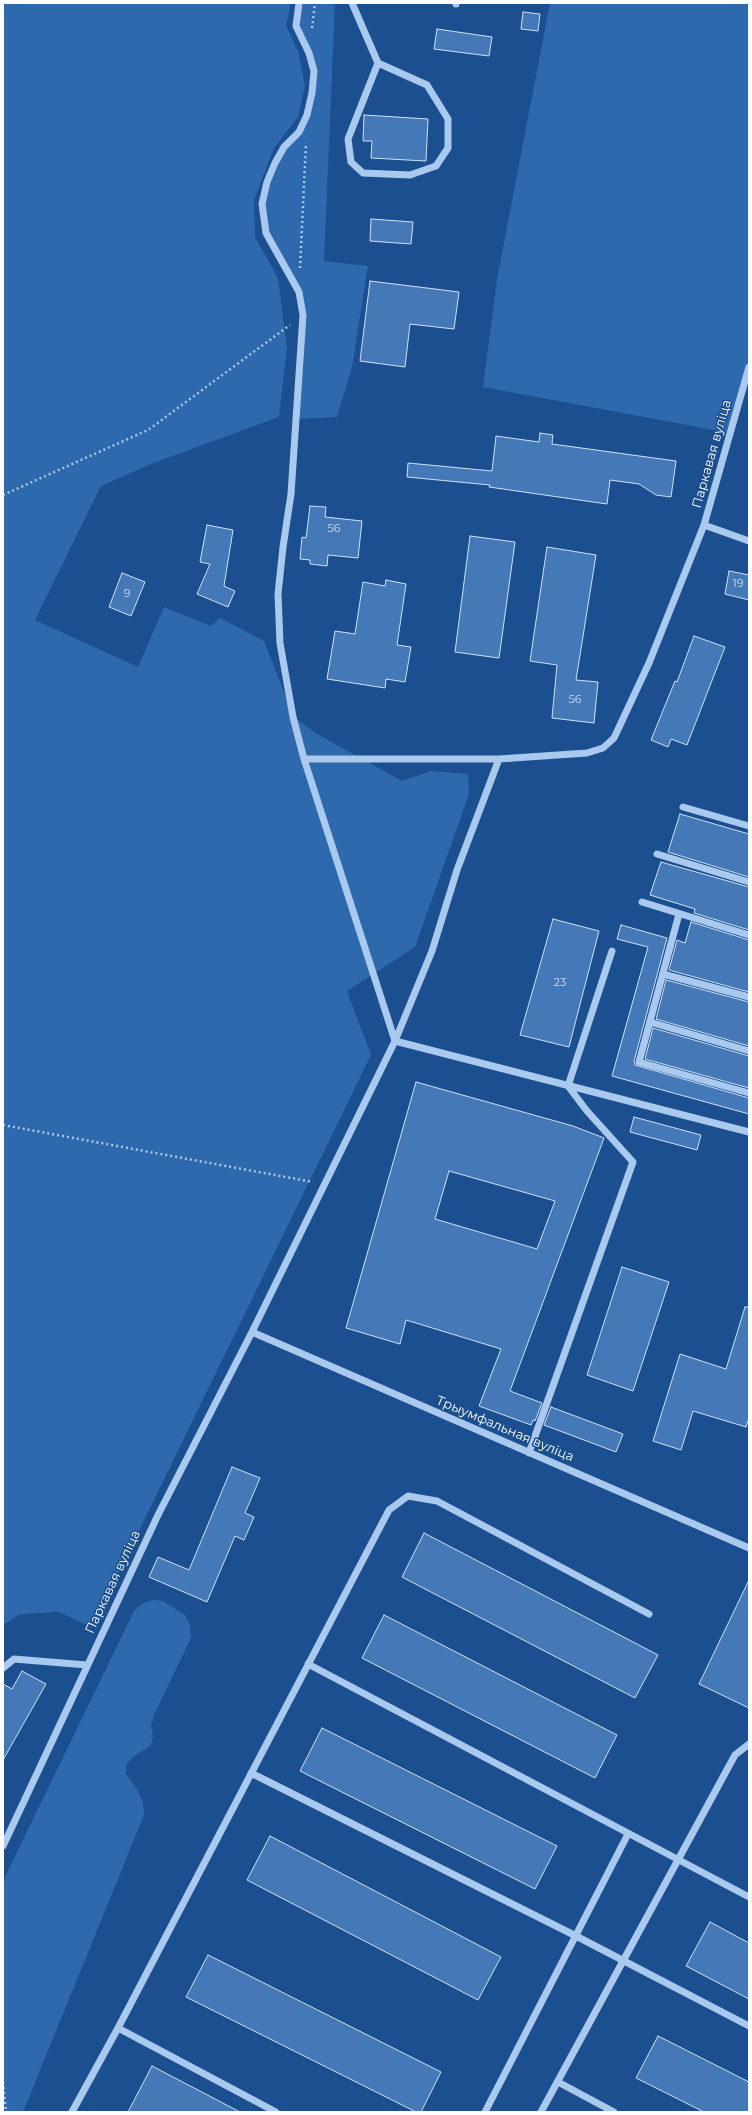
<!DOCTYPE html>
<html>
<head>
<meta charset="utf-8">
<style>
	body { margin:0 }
	#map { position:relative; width:752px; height:2115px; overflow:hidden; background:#1b4f8f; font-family:Montserrat,sans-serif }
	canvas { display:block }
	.frame { position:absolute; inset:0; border:4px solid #fff; pointer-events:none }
</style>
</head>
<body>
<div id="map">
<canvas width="752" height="2115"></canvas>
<div class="frame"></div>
</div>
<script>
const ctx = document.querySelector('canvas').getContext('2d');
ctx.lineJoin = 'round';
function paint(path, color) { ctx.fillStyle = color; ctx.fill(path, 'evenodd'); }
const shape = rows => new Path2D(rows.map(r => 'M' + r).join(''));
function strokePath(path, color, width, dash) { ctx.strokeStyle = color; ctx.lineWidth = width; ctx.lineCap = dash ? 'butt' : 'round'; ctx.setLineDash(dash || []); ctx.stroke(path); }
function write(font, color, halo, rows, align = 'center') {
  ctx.font = font + ' Montserrat,sans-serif'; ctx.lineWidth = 3; ctx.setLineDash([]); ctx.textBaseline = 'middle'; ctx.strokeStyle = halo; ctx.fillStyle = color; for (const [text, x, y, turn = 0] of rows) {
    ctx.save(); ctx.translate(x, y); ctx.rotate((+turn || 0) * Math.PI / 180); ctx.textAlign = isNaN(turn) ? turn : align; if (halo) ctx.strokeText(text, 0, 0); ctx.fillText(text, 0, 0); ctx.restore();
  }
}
const green = shape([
	[3,3,291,3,286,26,298,51,305,86,298,117,274,148,254,200,255,237,278,278,287,348,279,417,156,462,101,486,35,620,138,667,164,607,211,626,220,618,264,641,294,717,317,734,402,781,431,771,468,774,469,794,415,947,347,991,371,1055,92,1627,59,1612,20,1614,3,1625],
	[299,3,335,3,324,261,368,266,352,367,337,417,296,419,303,315,299,292,266,233,262,204,275,163,299,132,314,71,296,26],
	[550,3,749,3,749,367,730,433,483,387,497,279],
	[153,1600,163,1601,185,1615,190,1626,191,1638,154,1715,151,1726,153,1737,151,1745,133,1757,126,1765,126,1774,138,1791,143,1802,144,1815,23,2112,3,2112,3,1881,134,1611,142,1604]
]);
const building = shape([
	[523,12,540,14,538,31,521,29,523,12],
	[437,29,492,37,489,56,434,49,437,29],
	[364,115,428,119,426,161,371,158,372,141,363,141,364,115],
	[371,219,413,222,411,244,370,241,371,219],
	[370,281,459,292,454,329,410,324,405,367,360,361,370,281],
	[540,433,553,435,552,444,676,461,671,497,656,495,639,484,610,480,607,504,489,487,490,485,407,477,408,463,492,471,496,436,539,442,540,433],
	[310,506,326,507,325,517,362,521,358,558,328,555,327,566,310,564,310,560,300,559,302,537,306,538,310,506],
	[207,525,233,530,224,586,235,591,228,607,197,594,210,564,200,562,207,525],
	[470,536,515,542,499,658,455,652,470,536],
	[547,547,596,555,576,680,598,682,594,723,552,718,557,665,530,661,547,547],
	[729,571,749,575,749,600,725,594,729,571],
	[122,573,145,582,131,616,109,607,122,573],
	[386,580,406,584,397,645,411,647,405,682,386,679,385,688,327,679,335,631,355,634,363,582,385,586,386,580],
	[694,636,725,647,687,745,671,739,668,747,651,740,675,681,677,682,694,636],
	[680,814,749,834,749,877,668,852,680,814],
	[661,862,749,887,749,930,694,913,695,909,650,895,661,862],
	[553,919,599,931,569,1047,520,1035,553,919],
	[691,922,749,940,749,992,669,970,677,940,685,943,691,922],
	[621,925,667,938,634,1061,635,1065,749,1098,749,1114,612,1076,648,947,617,939,621,925],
	[666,980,749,1002,749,1046,656,1019,666,980],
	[653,1028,749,1056,749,1088,645,1059,653,1028],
	[416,1082,573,1126,604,1138,510,1391,542,1403,535,1421,533,1420,531,1425,479,1406,501,1349,406,1320,400,1344,346,1328,416,1082],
	[449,1171,555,1201,537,1249,435,1219,449,1171],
	[634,1117,701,1135,697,1150,630,1132,634,1117],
	[622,1267,669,1282,633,1391,587,1375,622,1267],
	[745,1307,749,1307,749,1418,746,1427,693,1411,681,1450,653,1441,680,1354,726,1369,745,1307],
	[551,1407,623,1434,616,1452,544,1425,551,1407],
	[232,1467,260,1478,245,1513,254,1517,244,1540,235,1536,207,1602,149,1577,158,1557,189,1570,232,1467],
	[424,1533,658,1655,635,1698,402,1577,424,1533],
	[749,1580,749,1708,699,1684,749,1580],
	[384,1615,617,1735,595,1778,362,1658,384,1615],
	[22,1671,46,1684,3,1760,3,1684,12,1689,22,1671],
	[322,1728,557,1846,535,1889,300,1771,322,1728],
	[270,1836,501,1957,478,2000,247,1880,270,1836],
	[710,1922,749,1943,749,1999,686,1966,710,1922],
	[208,1955,441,2072,421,2112,416,2112,186,1997,208,1955],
	[658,2036,749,2082,749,2112,704,2112,636,2078,658,2036],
	[152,2066,240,2112,128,2112,152,2066]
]);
const path = shape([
	[312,28,315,3],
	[300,268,306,143],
	[3,495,148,430,290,325],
	[3,1125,313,1182],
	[3,2082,6,2112]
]);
const minor = shape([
	[299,3,296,26,309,53,314,71,312,93,307,115,299,132,284,147,275,163,267,182,262,204,266,233,299,292,303,315,291,494,283,547,278,594,280,643,293,717,304,759,395,1041],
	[352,3,378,63,427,85,448,119,448,148,436,166,410,175,363,173,351,162,348,139,378,63],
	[456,4,456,3],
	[704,525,749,541],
	[304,759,499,759,587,753,603,748,614,738,649,663,704,525,749,367],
	[683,807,749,826],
	[657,854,749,882],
	[642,902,749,935],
	[679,914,639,1062,749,1093],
	[663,974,749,997],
	[650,1022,749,1051],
	[395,1041,749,1132],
	[252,1332,749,1548],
	[529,1453,633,1162,587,1111,568,1086,612,951],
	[308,1664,749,1897],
	[3,1668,14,1659,87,1665],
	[251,1773,576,1936,749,2026],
	[3,1846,158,1515,252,1332,395,1041,432,951,457,870,499,759],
	[118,2028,276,2112],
	[558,2082,614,2112],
	[72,2112,118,2028,389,1510,408,1496,437,1501,649,1614],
	[485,2112,628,1834],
	[541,2112,735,1755,749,1744]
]);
const numberNames = [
	["56",334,529],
	["19",738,584],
	["9",127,594],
	["56",575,700],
	["23",560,983]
];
const streetNames = [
	["Паркавая вуліца",712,454,-74],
	["Трыумфальная вуліца",505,1429,23],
	["Паркавая вуліца",113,1582,-65]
];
paint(green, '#2e69ad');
paint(building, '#4478b7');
strokePath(building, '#cfe3fa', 1);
strokePath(path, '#a9c9ee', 2.5, [2, 3]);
strokePath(minor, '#a9c9ee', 7);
write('11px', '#d0dded', null, numberNames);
write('13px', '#fff', '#1b4f8f', streetNames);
</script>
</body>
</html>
